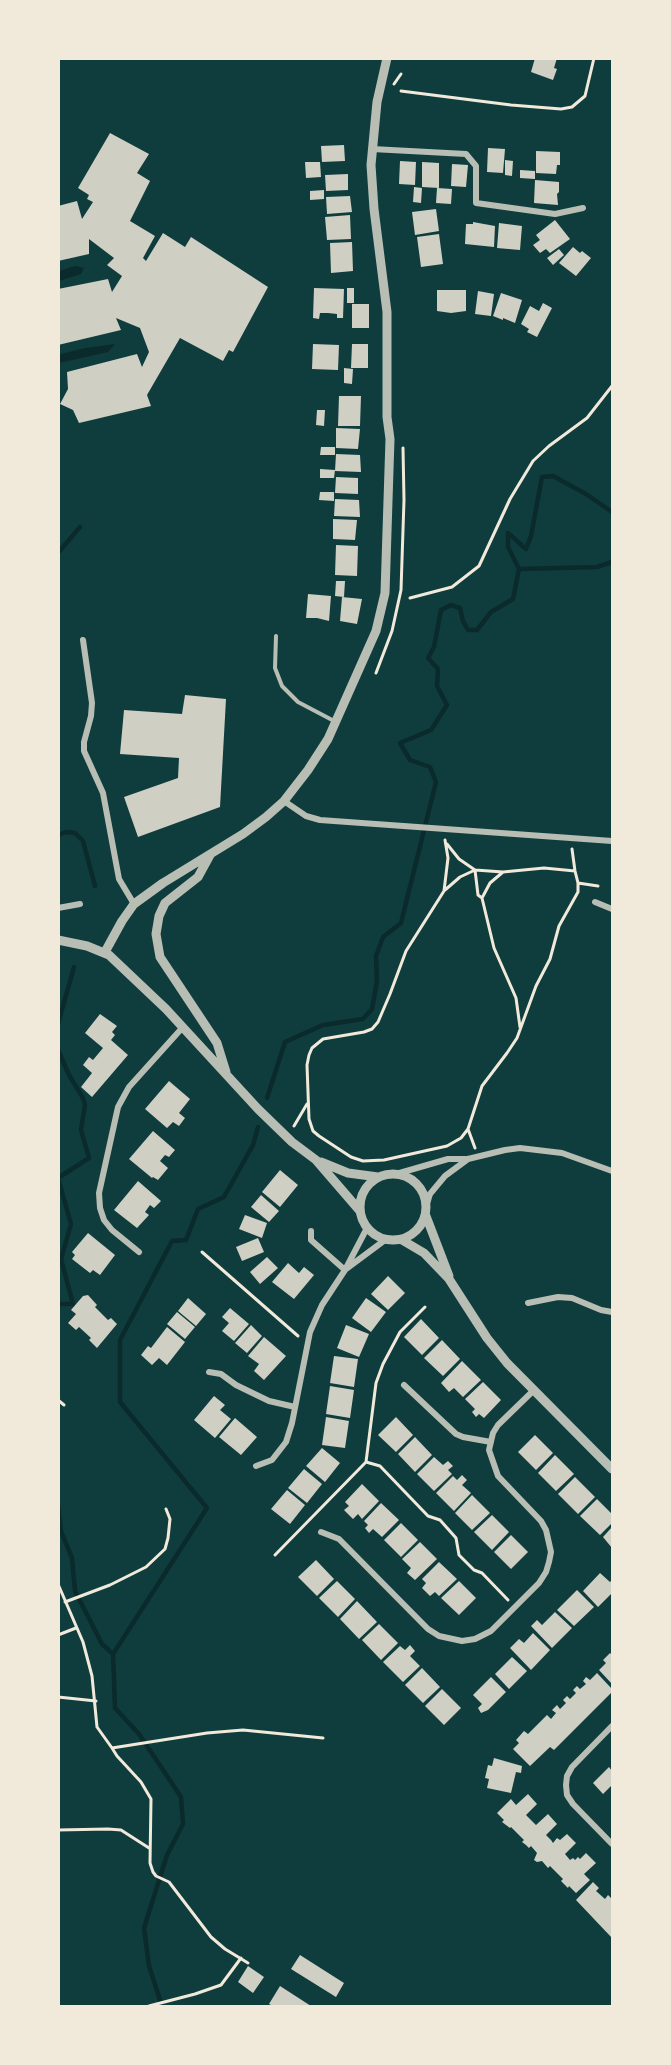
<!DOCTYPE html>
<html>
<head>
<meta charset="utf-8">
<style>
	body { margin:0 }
	#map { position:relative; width:671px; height:2065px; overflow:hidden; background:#0f3d3e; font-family:"Sofia Sans Condensed",sans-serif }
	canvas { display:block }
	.frame { position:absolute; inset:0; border:60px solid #f1e9da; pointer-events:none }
</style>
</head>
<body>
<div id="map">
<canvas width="671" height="2065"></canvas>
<div class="frame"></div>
</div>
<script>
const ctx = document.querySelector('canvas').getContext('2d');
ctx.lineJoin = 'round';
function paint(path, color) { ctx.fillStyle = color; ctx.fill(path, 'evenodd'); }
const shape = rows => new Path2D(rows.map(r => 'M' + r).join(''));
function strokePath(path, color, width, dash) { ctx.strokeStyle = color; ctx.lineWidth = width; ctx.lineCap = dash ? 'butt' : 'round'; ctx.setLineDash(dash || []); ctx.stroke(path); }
const water = shape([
	[75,266,84,268,81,274,59,281,59,271],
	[115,344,108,352,59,363,59,355,61,354,85,348]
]);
const stream = shape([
	[58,553,80,527],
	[519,569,597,567,612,562],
	[58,835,66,832,75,833,83,841,95,886],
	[58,1024,74,967],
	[58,1050,69,1075,83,1098,85,1105,81,1130,89,1158,58,1178,71,1224,61,1259,73,1304,58,1304],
	[267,1098,285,1042,323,1025,363,1019,372,1009,377,981,376,956,383,937,401,923,436,782,430,767,410,760,400,743,431,730,447,705,437,686,438,669,428,658,434,647,441,610,451,605,460,608,463,621,468,630,477,630,491,612,513,599,519,569,508,547,508,533,526,549,531,536,542,477,553,476,586,494,612,512],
	[58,1505,61,1531,72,1558,75,1591,102,1644,113,1654],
	[162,2006,149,1966,144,1928,167,1855,183,1824,181,1797,139,1734,115,1708,113,1654,207,1508,120,1402,120,1340,172,1241,186,1240,198,1209,224,1197,253,1145,258,1127]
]);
const building = shape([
	[535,58,557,58,554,68,557,69,553,80,531,72],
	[110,133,149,154,137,173,150,181,130,221,155,236,143,258,146,261,163,233,185,247,191,237,268,287,233,352,229,350,223,361,180,338,147,395,151,406,79,423,73,410,60,404,68,389,67,372,137,354,142,367,149,352,140,328,116,318,121,330,58,345,58,289,108,279,112,292,122,276,107,265,114,258,89,239,89,254,58,261,58,206,77,201,82,219,93,202,87,199,89,195,78,188],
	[344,145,345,161,322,162,321,146],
	[488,148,505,149,503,173,487,172],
	[536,151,560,152,560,165,557,165,556,174,536,173],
	[505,160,513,161,512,176,505,175],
	[400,161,416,162,415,185,399,184],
	[305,162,320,162,321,177,306,178],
	[422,162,439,163,439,188,422,187],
	[452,164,468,165,466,187,451,186],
	[520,170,535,171,535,179,520,178],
	[348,174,348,190,326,191,325,175],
	[535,180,559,182,559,192,557,194,558,205,534,203],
	[414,187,422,188,421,203,413,202],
	[437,188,452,189,451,204,436,203],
	[324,190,324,199,310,200,310,191],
	[350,196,352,212,327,214,326,197],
	[436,209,439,231,415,235,412,212],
	[350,215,351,239,327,240,325,217],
	[555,220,570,239,550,253,546,249,540,253,533,245,540,240,536,235],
	[473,222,495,226,494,247,465,244,466,224,473,224],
	[499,223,522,226,520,250,497,248],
	[439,234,443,264,421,267,417,237],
	[352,242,353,271,331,273,330,243],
	[573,247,580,253,582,251,591,258,576,276,559,263],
	[559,249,564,255,553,265,547,258],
	[314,288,344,289,343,318,337,318,337,314,328,313,320,313,319,319,313,318],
	[347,288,354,288,354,303,347,303],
	[437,290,466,290,466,311,451,313,437,311],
	[478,291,494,294,491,316,475,314],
	[501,293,522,300,515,323,503,318,503,320,493,316],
	[543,303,552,308,537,337,527,332,529,329,521,324,530,306,539,311],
	[352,304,369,304,369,328,352,328],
	[313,344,339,345,338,370,312,369],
	[352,344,368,344,368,368,351,368],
	[344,368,353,369,352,384,344,383],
	[339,396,361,396,360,426,338,426],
	[317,410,325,410,324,426,316,425],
	[336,428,360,429,358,449,336,448],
	[321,447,335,447,335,455,320,455],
	[336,454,360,455,361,472,335,471],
	[320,469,335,470,334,478,320,478],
	[336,477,358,478,358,494,335,493],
	[320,492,334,492,334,501,319,500],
	[335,499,359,500,360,517,334,516],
	[333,519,357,520,355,540,333,539],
	[336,545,358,546,357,576,335,575],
	[336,581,345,581,344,597,335,596],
	[308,594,331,596,329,621,317,618,306,618],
	[342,597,362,599,357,624,340,621],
	[185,695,226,699,220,807,138,837,124,797,178,778,179,758,120,754,124,710,182,714],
	[100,1014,117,1026,112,1032,115,1035,111,1040,128,1055,92,1097,81,1087,92,1073,83,1065,89,1057,93,1060,103,1048,85,1033],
	[169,1081,190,1099,179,1113,185,1118,179,1126,173,1122,167,1128,145,1109],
	[153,1131,175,1150,169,1157,165,1155,160,1161,168,1168,158,1180,153,1177,152,1178,129,1159],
	[280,1170,298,1185,280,1207,262,1192],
	[138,1181,161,1201,154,1208,150,1205,145,1212,149,1215,137,1228,114,1210],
	[261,1195,279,1211,269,1222,251,1207],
	[245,1215,267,1223,262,1238,239,1229],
	[88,1233,115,1255,100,1275,93,1270,90,1273,72,1259,75,1255,72,1252],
	[258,1238,264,1252,242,1261,236,1247],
	[267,1257,278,1268,260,1284,250,1272],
	[288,1263,299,1273,304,1267,314,1275,294,1299,272,1282],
	[388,1276,405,1293,388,1310,371,1294],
	[88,1295,97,1305,95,1307,108,1320,111,1318,117,1324,97,1348,89,1340,91,1338,79,1327,76,1330,68,1323,76,1314,71,1310,83,1296],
	[188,1298,206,1314,196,1326,178,1311],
	[366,1298,386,1312,371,1332,352,1318],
	[230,1308,249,1324,234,1341,222,1331,229,1323,222,1317],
	[177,1312,195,1327,185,1339,167,1324],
	[421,1319,439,1338,422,1355,404,1337],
	[251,1325,262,1336,247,1353,235,1343],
	[346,1325,369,1334,359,1357,337,1348],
	[167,1327,185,1342,167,1365,159,1358,152,1365,141,1355,148,1346,151,1348],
	[264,1337,286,1356,264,1380,254,1371,259,1364,248,1356],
	[442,1340,460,1359,443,1376,424,1358],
	[334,1356,358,1359,354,1387,330,1383],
	[462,1361,481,1380,463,1397,454,1388,449,1392,441,1383],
	[483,1382,501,1400,484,1418,479,1414,476,1417,472,1412,475,1409,465,1399],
	[330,1386,354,1390,350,1418,326,1414],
	[214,1396,225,1405,220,1410,231,1419,215,1438,194,1420],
	[326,1417,349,1421,345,1448,322,1445],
	[396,1417,413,1435,396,1452,378,1435],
	[235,1418,257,1437,241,1455,219,1437],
	[535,1435,553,1453,536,1470,518,1452],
	[415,1437,432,1455,415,1472,398,1454],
	[322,1448,340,1463,325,1482,306,1466],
	[555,1455,574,1474,556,1491,538,1473],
	[434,1457,443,1465,448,1461,453,1466,448,1470,452,1474,434,1491,417,1474],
	[304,1469,322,1484,307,1503,288,1488],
	[462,1475,467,1480,462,1485,471,1493,454,1511,436,1493,453,1476,457,1480],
	[575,1477,595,1497,578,1514,558,1494],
	[362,1484,379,1501,362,1519,358,1514,353,1519,344,1510,349,1506,345,1502],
	[287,1490,305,1505,290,1524,271,1509],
	[472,1495,490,1513,472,1530,455,1513],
	[597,1499,612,1514,612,1523,600,1535,580,1516],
	[381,1503,399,1520,382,1537,373,1529,369,1533,365,1528,368,1525,364,1521],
	[492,1515,509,1532,492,1550,474,1532],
	[401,1523,418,1540,401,1557,384,1540],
	[612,1527,612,1548,603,1537],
	[511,1535,528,1552,511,1569,494,1552],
	[420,1542,437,1559,415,1580,407,1573,411,1568,402,1559],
	[316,1560,334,1579,317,1596,298,1577],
	[439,1562,457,1579,439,1596,435,1592,430,1596,422,1588,426,1583,422,1579],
	[600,1573,610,1582,612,1580,612,1593,598,1607,583,1591],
	[337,1581,355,1599,338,1617,319,1598],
	[459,1581,476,1598,459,1615,441,1598],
	[577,1590,594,1607,574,1626,557,1610],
	[357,1601,377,1622,359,1639,340,1619],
	[555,1612,572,1628,552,1648,531,1626,537,1620,542,1625],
	[379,1624,398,1643,381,1660,362,1640],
	[533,1633,550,1650,531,1670,510,1648,519,1639,524,1643],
	[410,1645,415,1651,410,1656,420,1666,403,1682,383,1662,400,1646,405,1650],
	[610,1653,612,1655,612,1684,599,1670,606,1663,603,1660],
	[512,1657,527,1671,509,1689,495,1674],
	[422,1668,440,1687,423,1703,405,1685],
	[597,1673,612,1689,612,1692,554,1750,550,1747,530,1766,513,1749,519,1743,516,1740,524,1731,528,1734,547,1715,551,1719,556,1713,552,1710,557,1705,560,1709,566,1703,563,1700,567,1696,570,1699,576,1693,573,1690,577,1686,580,1689,586,1684,583,1681,586,1677,590,1680],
	[491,1677,506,1692,488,1710,481,1713,478,1708,482,1704,473,1695],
	[442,1689,461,1708,444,1725,425,1706],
	[494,1758,522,1766,521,1773,516,1772,511,1793,487,1788,489,1779,485,1778,488,1765,492,1766],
	[609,1767,612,1771,612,1785,603,1794,593,1783],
	[528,1794,537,1804,526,1815,536,1825,548,1814,557,1824,546,1835,551,1840,553,1843,557,1838,560,1840,567,1834,576,1843,565,1854,570,1860,573,1858,575,1860,578,1857,580,1859,586,1853,596,1863,584,1874,590,1880,576,1893,569,1886,568,1888,561,1881,563,1879,550,1866,548,1868,542,1861,537,1862,534,1860,537,1853,531,1846,529,1848,526,1845,522,1842,524,1840,511,1827,510,1828,502,1822,504,1820,497,1813,511,1799,516,1805],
	[593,1882,599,1888,596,1891,605,1899,608,1895,612,1899,612,1938,576,1900],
	[300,1955,344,1983,336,1997,291,1969],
	[248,1966,264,1977,253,1993,238,1982],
	[280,1986,311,2006,273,2006,269,2004]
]);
const path = shape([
	[394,84,401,74],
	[401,91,511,105,561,109,572,107,585,96,594,58],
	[410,598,452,587,479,566,510,499,533,461,549,446,587,418,612,386],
	[376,673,392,631,401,590,404,500,403,448],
	[445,840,448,858,444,891,406,951,390,994,378,1022,372,1029,364,1032,323,1039,312,1048,309,1055,307,1065,309,1119,313,1131,319,1136,351,1157,363,1161,384,1160,447,1146,461,1138,468,1129],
	[447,844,459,859,475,870,503,872,544,868,575,871],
	[572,849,575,871,578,883],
	[503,872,490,883,482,898,494,948,516,998,520,1027],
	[445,890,460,877,475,870,478,895,482,898],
	[294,1126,307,1104],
	[475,1148,468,1129,482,1086,507,1053,517,1038,536,986,550,959,559,926,578,892,578,883,598,886],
	[202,1252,298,1336],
	[425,1307,400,1332,383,1364,376,1383,366,1462,380,1466,428,1516,440,1520,456,1538,459,1555,474,1570,482,1573,508,1600],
	[58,1400,64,1405],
	[275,1555,366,1462],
	[58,1584,83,1642,92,1676,97,1727,112,1748],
	[65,1602,110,1585,146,1567,165,1549,168,1538,170,1519,166,1509],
	[58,1635,76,1628],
	[58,1697,96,1701],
	[58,1830,108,1829,121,1830,149,1848],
	[248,1963,225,1949,211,1937,169,1882,156,1876,153,1872,150,1863,151,1799,141,1782,117,1756,112,1748,207,1733,243,1730,323,1738],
	[149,2006,195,1994,221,1985,241,1958]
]);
const service = shape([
	[276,636,275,668,282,686,298,702,336,722]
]);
const minor = shape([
	[372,149,466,154,476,166,476,203,555,214,583,208],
	[83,640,92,703,91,716,84,742,84,751,103,793,119,879,134,904],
	[284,801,306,816,320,820,612,841],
	[595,902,612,909],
	[58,908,80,904],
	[396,1174,448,1159,468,1159,505,1150,520,1148,562,1153,612,1171],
	[427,1204,430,1194,445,1176,468,1159],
	[311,1231,311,1240,345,1270],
	[139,1252,112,1230,104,1220,100,1208,99,1193,118,1107,129,1087,183,1027],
	[346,1269,385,1240],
	[528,1303,558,1297,572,1298,601,1310,612,1312],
	[209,1372,221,1374,236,1385,269,1401,295,1407],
	[404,1385,456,1434,463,1437,491,1442],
	[256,1466,272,1460,286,1442,292,1423,310,1332,322,1305,345,1270,367,1228],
	[321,1532,339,1539,428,1629,439,1636,462,1641,475,1639,491,1631,539,1583,546,1572,549,1562,551,1552,546,1530,541,1521,498,1476,489,1450,493,1433,498,1425,534,1390],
	[612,1726,572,1767,567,1776,566,1785,567,1795,573,1804,612,1844]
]);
const tertiary = shape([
	[210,855,198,877,165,903,159,916,156,934,160,957,217,1043,226,1072],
	[58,940,87,946,109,955,166,1009,258,1109,292,1142,316,1160,360,1211],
	[105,952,122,921,134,904,163,883,243,834,266,817,284,801,308,770,328,739,376,631,385,593,390,439,387,417,387,312,374,209,371,165,377,102,387,58],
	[321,1162,348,1173,378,1177],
	'360 1207a33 33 0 1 1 66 0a33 33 0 1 1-66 0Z',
	[426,1216,449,1276],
	[402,1240,424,1253,449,1279,487,1338,507,1363,612,1469]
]);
paint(water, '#0a2a2b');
strokePath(stream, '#0a2a2b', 4.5);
paint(building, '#cfcfc3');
strokePath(path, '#f1e9da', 3);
strokePath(service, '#b8beb3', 4);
strokePath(minor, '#b8beb3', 6);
strokePath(tertiary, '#b8beb3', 9);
</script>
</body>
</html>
